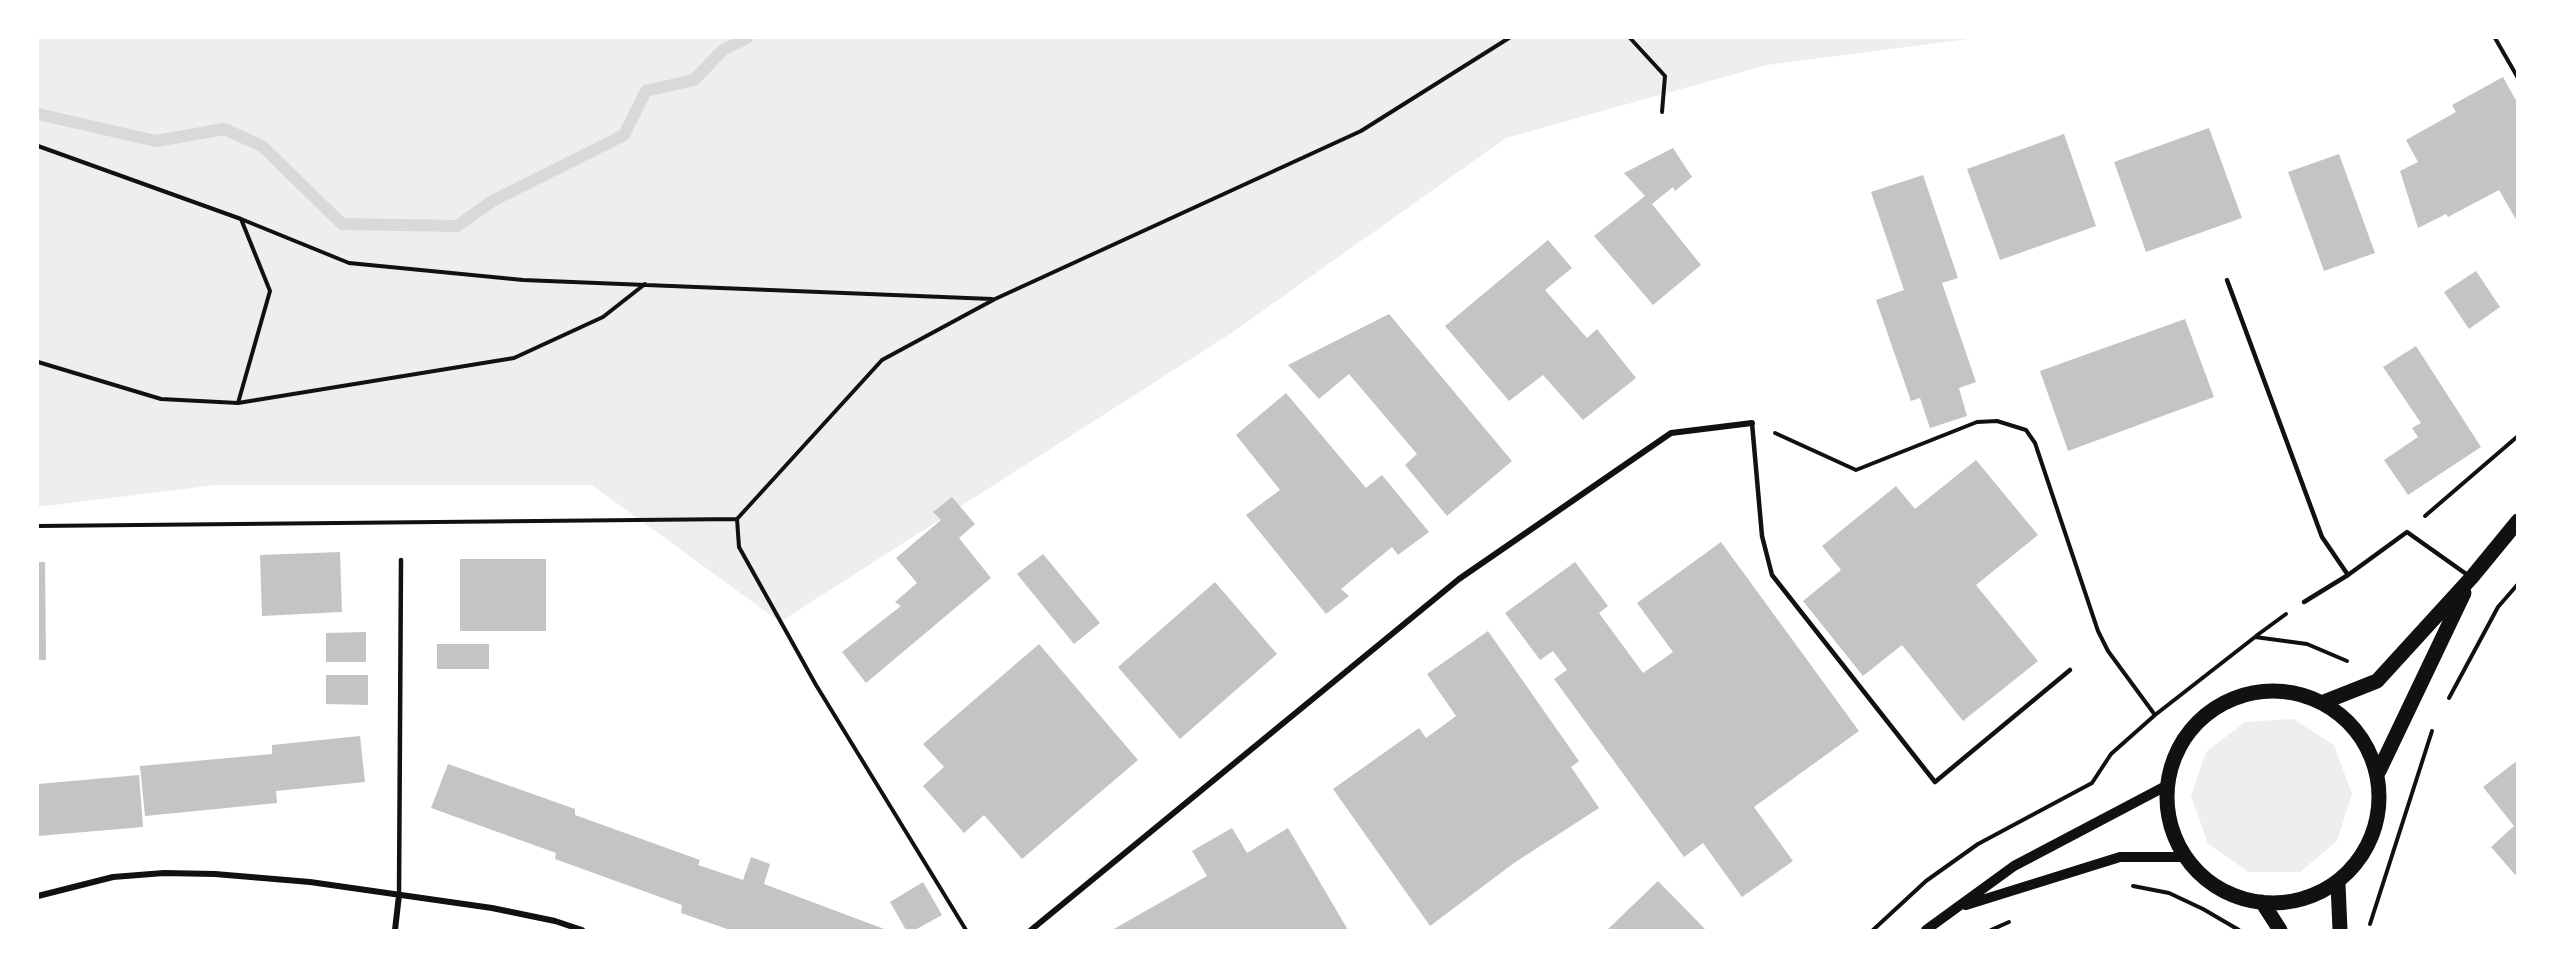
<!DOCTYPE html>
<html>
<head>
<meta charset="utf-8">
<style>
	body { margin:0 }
	#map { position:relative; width:2555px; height:968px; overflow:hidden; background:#fff; font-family:"Open Sans",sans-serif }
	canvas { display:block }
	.frame { position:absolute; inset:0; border:39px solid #fff; pointer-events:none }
</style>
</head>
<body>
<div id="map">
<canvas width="2555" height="968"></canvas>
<div class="frame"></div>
</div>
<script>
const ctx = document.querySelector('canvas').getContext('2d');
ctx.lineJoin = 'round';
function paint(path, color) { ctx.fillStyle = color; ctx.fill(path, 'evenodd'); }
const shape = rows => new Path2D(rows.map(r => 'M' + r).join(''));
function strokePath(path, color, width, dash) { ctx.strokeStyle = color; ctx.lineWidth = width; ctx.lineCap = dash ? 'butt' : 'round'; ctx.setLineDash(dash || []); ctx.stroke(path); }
const green = shape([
	[38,38,1975,38,1767,65,1506,138,1230,334,780,622,592,485,216,485,38,507],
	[2293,719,2334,745,2352,794,2337,841,2300,872,2249,872,2208,844,2191,796,2206,752,2245,722]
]);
const stream = shape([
	[38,114,156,141,224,129,262,146,342,224,457,226,494,200,624,135,646,91,694,80,723,50,747,38]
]);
const building = shape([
	[2503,77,2518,104,2518,223,2499,190,2448,217,2446,214,2418,228,2400,171,2418,162,2406,140,2456,112,2452,105],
	[2209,128,2242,218,2146,252,2114,162],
	[2064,134,2096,226,2000,260,1967,169],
	[1673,148,1692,177,1675,191,1673,187,1652,204,1701,265,1653,305,1594,236,1645,196,1624,173],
	[2339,154,2375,253,2324,271,2288,172],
	[1923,175,1958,278,1942,283,1976,382,1959,388,1967,416,1930,428,1920,398,1911,401,1876,300,1904,290,1871,192],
	[1548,240,1572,268,1545,290,1587,338,1597,329,1636,378,1583,420,1543,375,1509,401,1445,326],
	[2476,271,2500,307,2469,329,2444,292],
	[1389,314,1512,461,1447,516,1405,465,1417,454,1349,374,1319,399,1288,365],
	[2185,319,2214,397,2068,451,2040,371],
	[2416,346,2481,447,2408,495,2384,460,2418,437,2412,428,2421,423,2383,367],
	[1286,393,1366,488,1382,475,1429,532,1398,555,1392,547,1341,589,1349,596,1326,614,1246,515,1280,490,1236,435],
	[1976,460,2038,535,1976,585,2038,661,1963,721,1902,645,1863,676,1803,601,1841,570,1822,546,1896,486,1915,509],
	[952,497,975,524,959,538,991,578,866,683,842,652,901,606,895,602,917,583,896,558,941,520,933,512],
	[1721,542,1859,731,1754,807,1793,861,1742,897,1703,843,1684,857,1554,679,1567,670,1553,651,1540,660,1505,613,1575,562,1608,606,1599,613,1643,673,1673,652,1637,603],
	[340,552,342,612,262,616,260,555],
	[1043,554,1100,623,1074,644,1017,574],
	[460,559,546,559,546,631,460,631],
	[38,562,45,562,46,660,38,660],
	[1215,582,1277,654,1180,739,1118,667],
	[1488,631,1579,761,1571,767,1599,808,1514,863,1430,926,1333,789,1419,728,1426,738,1456,716,1427,674],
	[366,632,366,662,326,662,326,633],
	[437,644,489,644,489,669,437,669],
	[1039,644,1138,760,1022,859,984,815,964,833,923,786,944,767,923,744],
	[326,675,368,675,368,705,326,704],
	[360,736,365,782,276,791,277,803,145,816,140,766,272,754,272,745],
	[2518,760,2518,878,2491,847,2514,826,2483,787],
	[448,764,575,809,575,815,700,860,698,865,743,880,751,857,770,864,764,884,887,930,730,930,681,913,682,905,555,859,556,853,431,808],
	[139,775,143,827,38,836,38,784],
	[1232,828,1247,853,1288,828,1348,930,1112,930,1207,876,1192,851],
	[1658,881,1706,930,1607,930],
	[923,882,942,915,915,930,906,930,890,902]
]);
const path = shape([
	[1630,38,1665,76,1662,112],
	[2495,38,2518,78],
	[38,146,241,219,349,263,523,280,992,299],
	[38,362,161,399,238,403,514,358,603,317,645,284],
	[238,403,270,291,241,219],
	[1775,433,1856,470,1977,422,1997,421,2026,430,2035,443,2098,631,2108,651,2155,715],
	[2425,516,2518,436],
	[737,519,739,547,816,685,966,930],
	[38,526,737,519,882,360,995,299,1361,131,1509,38],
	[2256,636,2286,614],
	[2449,698,2498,607,2518,584],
	[2133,886,2169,893,2203,909,2239,930],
	[2370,924,2432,731],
	[1873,930,1926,881,1978,844,2092,783,2111,754,2155,715,2255,637,2307,644,2347,661],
	[1991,930,2009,922]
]);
const service = shape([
	[2227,280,2322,537,2348,575],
	[1752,423,1762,536,1772,575,1935,782,2070,670],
	[2304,602,2348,575,2407,532,2469,576],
	[399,895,401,560]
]);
const minor = shape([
	[38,896,113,877,164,873,215,874,310,882,492,908,555,921,582,930],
	[395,930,399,895],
	[1031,930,1459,579,1671,433,1752,423]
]);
const tertiary = shape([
	[1966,905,2120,857,2186,857],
	[1926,930,2014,866,2164,787]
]);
const primary = shape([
	'2167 797a106 106 0 1 1 212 0a106 106 0 1 1-212 0Z',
	[2324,702,2377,681,2472,577,2518,521],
	[2379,771,2464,593],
	[2338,884,2340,930],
	[2262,902,2280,930]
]);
paint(green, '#eee');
strokePath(stream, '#d9d9d9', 12);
paint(building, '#c4c4c4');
strokePath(path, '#111', 4);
strokePath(service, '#111', 4.5);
strokePath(minor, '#111', 6);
strokePath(tertiary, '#111', 10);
strokePath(primary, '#111', 15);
</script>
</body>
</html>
